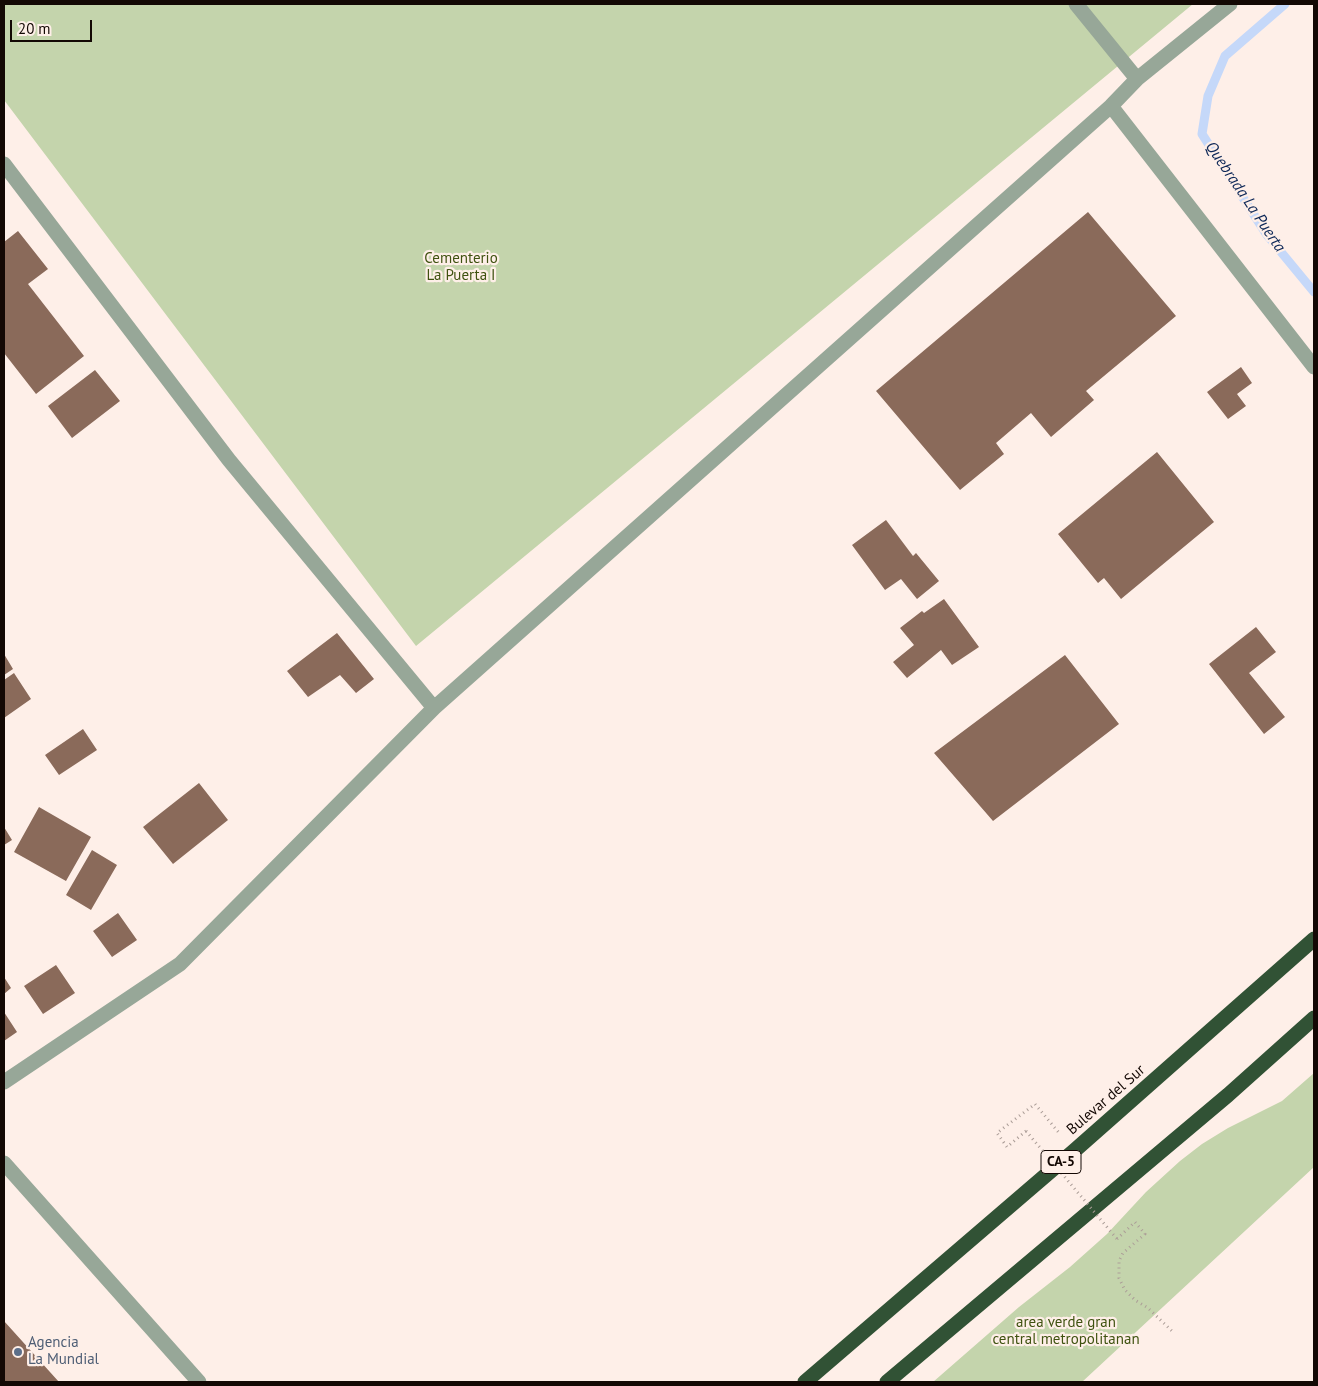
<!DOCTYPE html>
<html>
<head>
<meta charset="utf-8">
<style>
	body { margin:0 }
	#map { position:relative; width:1318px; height:1386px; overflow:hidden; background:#feefe8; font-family:"PT Sans",sans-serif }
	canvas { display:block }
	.frame { position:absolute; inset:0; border:5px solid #130804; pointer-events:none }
	.scale { position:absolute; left:10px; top:20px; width:82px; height:22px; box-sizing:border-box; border:2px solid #130804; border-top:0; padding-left:6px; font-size:15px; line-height:18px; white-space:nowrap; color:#130804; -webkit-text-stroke:4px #feefe8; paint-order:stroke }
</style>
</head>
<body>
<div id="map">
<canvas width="1318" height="1386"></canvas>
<div class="frame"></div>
<div class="scale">20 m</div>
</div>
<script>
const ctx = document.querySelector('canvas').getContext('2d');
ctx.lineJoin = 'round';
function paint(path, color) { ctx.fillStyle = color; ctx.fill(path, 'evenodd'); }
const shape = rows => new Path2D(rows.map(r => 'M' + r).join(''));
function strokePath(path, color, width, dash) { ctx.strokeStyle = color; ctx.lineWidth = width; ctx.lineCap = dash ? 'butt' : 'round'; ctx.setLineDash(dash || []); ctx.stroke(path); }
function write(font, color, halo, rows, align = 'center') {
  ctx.font = font + ' "PT Sans",sans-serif'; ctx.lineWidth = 4.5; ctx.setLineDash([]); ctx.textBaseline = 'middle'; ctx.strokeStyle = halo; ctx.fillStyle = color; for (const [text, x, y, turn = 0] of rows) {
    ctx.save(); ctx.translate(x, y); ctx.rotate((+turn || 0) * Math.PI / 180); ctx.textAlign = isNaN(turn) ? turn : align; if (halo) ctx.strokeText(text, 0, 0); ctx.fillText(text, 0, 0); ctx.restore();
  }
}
const green = shape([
	[4,4,1193,4,416,646,4,100],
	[1314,1073,1314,1167,1082,1382,933,1382,1019,1307,1070,1267,1107,1234,1146,1192,1180,1161,1202,1144,1228,1128,1282,1101]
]);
const stream = shape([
	[1285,4,1225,56,1208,96,1202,134,1267,235,1314,292]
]);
const building = shape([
	[1088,212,1176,316,1086,391,1094,400,1051,437,1031,413,996,443,1004,454,960,490,876,391],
	[18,231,48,269,28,284,84,356,36,394,4,353,4,242],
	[1241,367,1252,383,1237,394,1246,406,1228,419,1207,392],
	[95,370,120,401,72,438,48,406],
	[1157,452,1214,522,1121,599,1104,578,1098,583,1058,534],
	[886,520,913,556,916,553,939,581,917,599,901,579,885,590,852,545],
	[944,599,979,647,952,665,941,650,907,678,893,662,914,645,900,628,922,611,924,613],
	[1256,627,1276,652,1249,673,1285,717,1264,734,1209,664],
	[337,633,374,679,356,693,340,675,308,697,287,671],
	[4,654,13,669,4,675],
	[1065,655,1119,724,993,821,934,753],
	[14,673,31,699,4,718,4,680],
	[83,729,97,750,59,775,45,755],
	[199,783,228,820,173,864,143,827],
	[39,807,91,837,66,881,14,852],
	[4,827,12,840,4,845],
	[92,850,117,865,91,910,66,895],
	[118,913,137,940,112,957,93,931],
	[56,965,75,993,43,1014,24,986],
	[4,977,11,988,4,994],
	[4,1012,17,1032,4,1041],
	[4,1321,59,1382,4,1382]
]);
const path = shape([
	[1026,1131,1007,1147,997,1133,1035,1104,1060,1134],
	[1117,1239,1135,1222,1145,1234,1123,1253,1119,1261,1119,1278,1125,1290,1135,1300,1148,1308,1173,1332]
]);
const minor = shape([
	[1076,4,1137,79],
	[1111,106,1314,367],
	[4,164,229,460,434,708],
	[4,1082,180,964,434,708,1111,106,1137,79,1230,4],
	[4,1163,199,1382]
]);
const highway = shape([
	[805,1382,1074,1151,1314,939],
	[887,1382,1228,1095,1314,1018]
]);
const pathBridge = shape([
	[1026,1131,1117,1239]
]);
const markers = [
	[18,1352,5,"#5c6f8a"]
];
const shields = [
	[1061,1162,40]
];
const shieldNames = [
	["CA-5",1061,1162]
];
const parkNames = [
	["Cementerio",461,259],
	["La Puerta I",461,276],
	["area verde gran",1066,1323],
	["central metropolitanan",1066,1340]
];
const streetNames = [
	["Bulevar del Sur",1106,1100,-41]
];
const serviceNames = [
	["Agencia",28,1343],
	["La Mundial",28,1360]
];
const waterNames = [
	["Quebrada La Puerta",1245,197,56]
];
paint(green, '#c4d4ac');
strokePath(stream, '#c5d8f9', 9);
paint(building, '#8a6a5a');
strokePath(path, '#ab9d97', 3, [1, 4]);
strokePath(minor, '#97a798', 15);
strokePath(highway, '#315235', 15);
strokePath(pathBridge, '#ab9d97', 3, [1, 4]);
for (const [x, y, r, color] of markers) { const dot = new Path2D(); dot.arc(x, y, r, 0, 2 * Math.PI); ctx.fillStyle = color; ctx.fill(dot); strokePath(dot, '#feefe8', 2); }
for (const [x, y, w] of shields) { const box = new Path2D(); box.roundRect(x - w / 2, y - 11.5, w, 23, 4); ctx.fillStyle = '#feefe8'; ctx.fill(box); strokePath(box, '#130804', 1); }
write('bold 14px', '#130804', null, shieldNames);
write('15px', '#3f5210', '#feefe8', parkNames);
write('15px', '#130804', '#feefe8', streetNames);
write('15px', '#4e5e75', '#feefe8', serviceNames, 'left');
write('italic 16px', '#0d2757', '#feefe8', waterNames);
</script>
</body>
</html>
